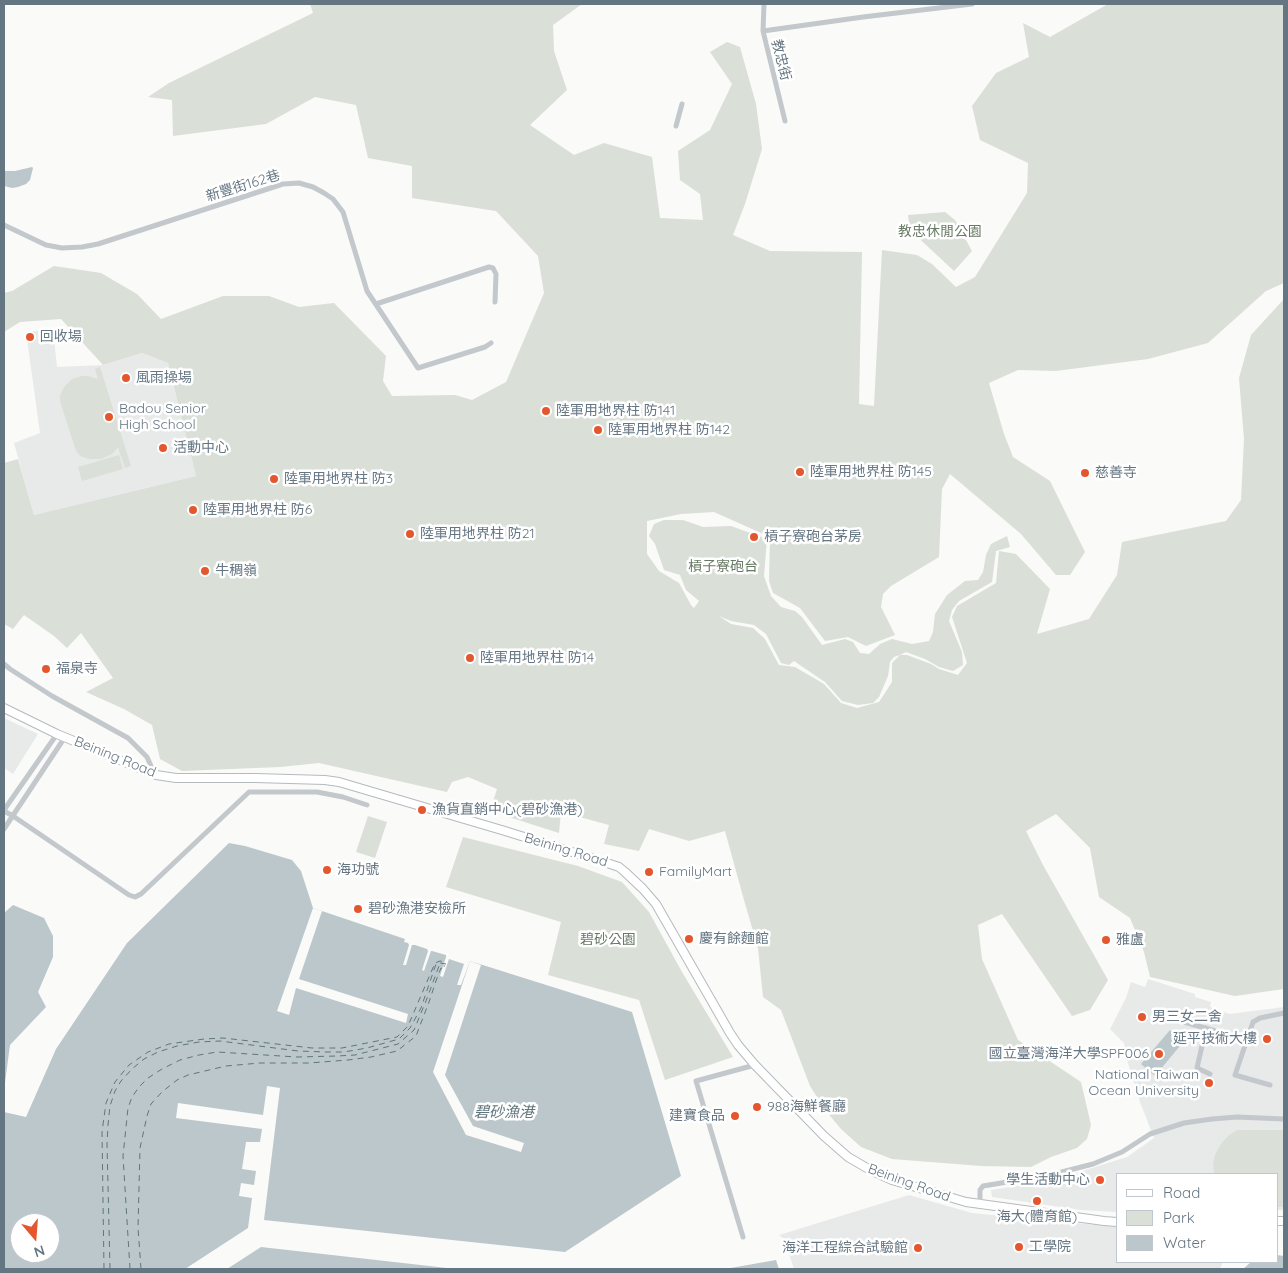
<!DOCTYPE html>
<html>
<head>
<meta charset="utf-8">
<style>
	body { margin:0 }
	#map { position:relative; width:1288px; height:1273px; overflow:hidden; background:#fafaf8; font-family:Quicksand,sans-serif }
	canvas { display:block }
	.frame { position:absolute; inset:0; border:5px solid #657683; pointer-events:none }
	.legend { position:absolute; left:1116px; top:1173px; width:162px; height:90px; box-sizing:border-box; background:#fff; border:1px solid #c1c8cd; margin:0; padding:6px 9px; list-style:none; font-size:15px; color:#657683 }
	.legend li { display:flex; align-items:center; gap:10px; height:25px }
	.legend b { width:25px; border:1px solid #c1c8cd }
	.north { position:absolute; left:10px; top:1213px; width:50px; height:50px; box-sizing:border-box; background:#fff; border:1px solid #c1c8cd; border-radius:50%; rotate:162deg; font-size:14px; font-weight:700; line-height:20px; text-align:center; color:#657683 }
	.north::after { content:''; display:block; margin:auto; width:18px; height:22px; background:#e4572e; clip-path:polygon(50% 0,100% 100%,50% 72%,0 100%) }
</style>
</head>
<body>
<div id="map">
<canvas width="1288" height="1273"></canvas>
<div class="frame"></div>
<ul class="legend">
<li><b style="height:6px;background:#fff"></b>Road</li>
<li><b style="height:14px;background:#dadfd7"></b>Park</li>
<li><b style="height:14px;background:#bbc7cb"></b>Water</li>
</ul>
<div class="north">N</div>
</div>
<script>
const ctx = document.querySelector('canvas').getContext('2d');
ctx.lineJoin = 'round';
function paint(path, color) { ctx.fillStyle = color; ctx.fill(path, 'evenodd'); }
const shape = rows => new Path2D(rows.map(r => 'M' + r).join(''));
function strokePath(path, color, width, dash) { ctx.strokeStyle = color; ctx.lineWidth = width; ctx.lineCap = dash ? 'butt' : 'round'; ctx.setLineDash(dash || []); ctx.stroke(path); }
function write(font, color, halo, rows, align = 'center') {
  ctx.font = font + ' Quicksand,"Noto Sans TC",sans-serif'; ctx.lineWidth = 5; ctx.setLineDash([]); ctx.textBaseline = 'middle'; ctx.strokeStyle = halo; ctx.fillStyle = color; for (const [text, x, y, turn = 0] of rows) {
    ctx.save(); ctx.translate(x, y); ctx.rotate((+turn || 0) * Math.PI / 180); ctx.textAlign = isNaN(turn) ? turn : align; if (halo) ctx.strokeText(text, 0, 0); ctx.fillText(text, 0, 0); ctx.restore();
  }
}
const built = shape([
	[53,329,57,367,103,365,142,353,168,363,196,476,34,515,14,443,40,433,26,332],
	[4,718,38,734,13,774,4,768],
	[1148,979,1195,994,1195,997,1211,1002,1210,1006,1213,1009,1230,1014,1284,1007,1284,1210,1277,1210,1277,1174,1117,1174,1117,1212,1081,1210,992,1197,991,1190,1054,1180,1127,1157,1154,1138,1140,1102,1128,1063,1124,1043,1110,1029,1126,998,1131,982,1145,987],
	[909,1195,972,1213,1117,1227,1117,1262,1223,1262,1220,1269,794,1269,784,1239,779,1235]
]);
const green = shape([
	[310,4,582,4,553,25,554,51,567,90,530,125,574,155,604,143,652,157,660,218,703,220,700,194,680,180,678,151,710,130,732,84,710,52,727,42,740,47,756,104,762,149,745,204,733,235,770,251,862,252,859,404,874,406,882,250,917,255,932,264,956,287,975,277,1027,193,1028,163,980,140,972,106,996,73,1029,57,1023,23,1050,37,1108,4,1284,4,1284,283,1266,291,1208,343,1148,359,1056,371,1018,370,989,383,1004,434,1013,457,1050,481,1085,552,1070,575,1056,575,1021,534,950,474,942,489,939,557,891,586,883,594,881,607,895,635,866,646,848,637,825,641,800,608,773,593,769,581,770,537,714,512,681,514,647,521,647,554,659,571,679,583,691,605,694,608,699,601,686,590,680,575,664,570,655,544,649,536,654,524,664,520,683,520,703,527,731,526,767,539,764,576,771,596,781,607,795,611,802,617,822,645,845,639,853,642,860,653,869,654,880,644,892,639,912,644,929,641,933,632,935,614,947,595,965,581,978,580,983,572,986,555,991,544,1007,536,1010,547,996,551,992,582,959,601,952,610,949,621,962,652,963,665,953,671,939,667,925,659,906,652,900,655,907,655,931,664,939,669,958,675,967,663,952,617,957,606,996,583,999,551,1016,554,1050,589,1037,634,1089,619,1117,575,1122,542,1226,521,1241,500,1244,439,1239,378,1251,335,1284,299,1284,989,1235,996,1150,977,1144,952,1130,918,1099,897,1090,848,1056,814,1026,831,1043,865,1108,980,1090,1010,1072,1016,1002,914,978,925,982,959,1018,1040,1081,1082,1091,1125,1087,1139,1077,1148,1051,1157,1031,1167,981,1166,892,1159,861,1147,841,1129,826,1111,810,1086,781,1010,763,997,758,948,744,900,725,831,689,841,649,829,639,851,604,844,609,825,561,812,559,833,490,811,497,789,468,777,452,782,447,792,319,763,280,767,182,771,160,759,152,725,124,709,86,692,113,678,81,633,67,648,54,636,24,615,13,629,4,624,4,463,18,459,34,515,196,476,168,363,142,353,103,365,61,319,20,322,4,332,4,293,12,291,54,266,101,273,137,294,161,319,223,296,269,296,299,307,334,303,386,356,383,381,392,396,455,395,472,400,506,382,544,293,538,256,496,211,412,198,412,166,368,158,356,105,315,97,266,124,173,136,172,100,148,97,169,83,313,13],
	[719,616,731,621,754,625,766,634,781,663,789,665,794,661,825,682,842,701,858,705,873,703,879,697,888,676,890,662,894,657,900,655,892,663,892,682,879,702,857,708,841,703,824,684,795,667,779,665,765,639,753,628,731,624],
	[945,212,955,220,972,251,954,271,910,230,908,215],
	[100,367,131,466,125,468,118,447,112,454,101,459,89,459,80,456,76,451,60,401,60,396,62,391,65,386,72,379,82,376,88,376,98,379,95,369],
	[119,455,123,469,82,481,78,467],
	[368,816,387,822,375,858,356,852],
	[463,837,578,866,622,882,649,912,682,972,733,1057,665,1080,639,1000,548,975,561,922,446,887],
	[1237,1130,1284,1130,1284,1207,1277,1207,1277,1174,1214,1174,1213,1164,1215,1155,1221,1144,1228,1136]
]);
const water = shape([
	[32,167,33,168,30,180,26,184,18,187,12,188,4,186,4,171,15,171],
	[229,843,245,846,292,860,301,871,313,908,405,939,404,942,408,943,409,945,403,965,406,965,412,945,415,945,427,949,428,951,422,970,424,971,431,951,432,951,446,955,446,957,440,976,443,977,449,959,464,964,457,985,461,985,470,961,632,1012,681,1176,565,1252,264,1220,280,1088,267,1086,263,1115,178,1103,176,1118,262,1129,260,1142,246,1142,242,1169,256,1171,254,1185,241,1183,239,1196,252,1198,248,1228,185,1269,4,1269,4,1112,26,1117,56,1049,127,943],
	[20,1223,50,1223,50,1253,20,1253],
	[13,905,44,918,53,936,53,957,38,992,46,1007,10,1045,4,1090,4,913],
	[1170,1030,1184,1041,1155,1076,1141,1064],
	[261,1247,456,1269,227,1269],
	[1277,1255,1284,1256,1284,1269,1243,1269,1251,1262,1277,1262],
	[776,1260,779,1269,725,1269]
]);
const pier = shape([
	[313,908,322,911,299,979,408,1014,406,1023,296,988,289,1015,277,1011],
	[470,961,481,965,445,1075,473,1126,524,1143,521,1152,466,1135,433,1072]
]);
const ferry = shape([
	[104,1269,102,1132,106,1103,115,1082,129,1065,148,1052,169,1044,204,1039,223,1038,312,1048,342,1048,397,1037,408,1026,435,963,440,961,446,962],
	[110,1269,107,1144,108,1125,110,1106,115,1091,121,1081,132,1069,144,1059,158,1052,177,1046,199,1042,220,1041,298,1051,326,1052,344,1052,367,1048,399,1039,410,1028,421,1008,436,964,440,963,446,964],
	[130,1269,123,1156,128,1108,132,1097,139,1087,148,1078,162,1069,180,1060,199,1055,217,1052,297,1057,337,1056,355,1055,398,1044,414,1030,426,1001,439,966,445,966],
	[141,1269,138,1228,140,1148,147,1116,151,1104,162,1092,177,1080,188,1075,226,1066,260,1063,309,1063,348,1060,371,1057,397,1051,416,1036,429,1002,437,978,441,968,444,969]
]);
const street = shape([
	[764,4,763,31,785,121],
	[763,31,863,17,972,4],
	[676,126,682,104],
	[4,225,46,245,62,248,82,247,98,244,283,184,299,183,313,187,324,193,333,199,343,212,367,291,418,368,485,347,491,343],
	[376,304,489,267,493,268,496,274,495,302],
	[4,664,10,669,52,696,128,738,147,757,155,775],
	[4,810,57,734],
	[4,811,13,816,129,895,135,897,141,894,249,792,317,792,343,797,367,805],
	[4,829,65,737],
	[1156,1014,1247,1040],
	[1206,1028,1197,1068,1210,1074],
	[1270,1085,1235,1075,1253,1022,1260,1018,1284,1013],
	[980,1205,980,1190,983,1186,1050,1175,1093,1164,1122,1152,1150,1134,1184,1123,1212,1119,1237,1117,1284,1119],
	[743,1237,696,1081,755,1065]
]);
const primary = shape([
	[4,708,57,734,156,775,176,778,255,778,325,780,339,782,505,831,604,862,619,867,625,872,643,889,656,904,730,1033,738,1045,755,1065,824,1136,848,1157,872,1171,892,1180,966,1202,1104,1221,1117,1222],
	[1277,1221,1284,1221]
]);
const markers = [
	[30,337,5,"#e4572e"],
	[126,378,5,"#e4572e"],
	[546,411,5,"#e4572e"],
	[109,417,5,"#e4572e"],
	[598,430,5,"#e4572e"],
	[163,448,5,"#e4572e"],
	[800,472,5,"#e4572e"],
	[1085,473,5,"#e4572e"],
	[274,479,5,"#e4572e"],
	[193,510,5,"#e4572e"],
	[410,534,5,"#e4572e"],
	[754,537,5,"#e4572e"],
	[205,571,5,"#e4572e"],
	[470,658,5,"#e4572e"],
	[46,669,5,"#e4572e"],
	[422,810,5,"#e4572e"],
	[327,870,5,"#e4572e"],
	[649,872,5,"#e4572e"],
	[358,909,5,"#e4572e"],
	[689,939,5,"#e4572e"],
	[1106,940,5,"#e4572e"],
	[1142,1017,5,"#e4572e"],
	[1267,1039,5,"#e4572e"],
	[1159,1054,5,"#e4572e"],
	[1209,1083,5,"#e4572e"],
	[757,1107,5,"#e4572e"],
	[735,1116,5,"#e4572e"],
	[1100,1180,5,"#e4572e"],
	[1037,1201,5,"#e4572e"],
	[1019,1247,5,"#e4572e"],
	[918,1248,5,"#e4572e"]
];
const streetNames = [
	["教忠街",781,60,76],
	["新豐街162巷",243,186,-17],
	["Beining Road",115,757,22],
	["Beining Road",566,850,17],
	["Beining Road",909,1183,20]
];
const parkNames = [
	["教忠休閒公園",940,232],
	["槓子寮砲台",723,567],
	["碧砂公園",608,940]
];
const poiNames = [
	["回收場",40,337],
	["風雨操場",136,378],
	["Badou Senior",119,409],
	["High School",119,425],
	["陸軍用地界柱 防141",556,411],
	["陸軍用地界柱 防142",608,430],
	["活動中心",173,448],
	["陸軍用地界柱 防145",810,472],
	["慈善寺",1095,473],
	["陸軍用地界柱 防3",284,479],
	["陸軍用地界柱 防6",203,510],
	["陸軍用地界柱 防21",420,534],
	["槓子寮砲台茅房",764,537],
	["牛稠嶺",215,571],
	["陸軍用地界柱 防14",480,658],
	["福泉寺",56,669],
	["漁貨直銷中心(碧砂漁港)",432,810],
	["海功號",337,870],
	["FamilyMart",659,872],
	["碧砂漁港安檢所",368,909],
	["慶有餘麵館",699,939],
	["雅盧",1116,940],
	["男三女二舍",1152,1017],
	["延平技術大樓",1257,1039,"right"],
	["國立臺灣海洋大學SPF006",1149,1054,"right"],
	["National Taiwan",1199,1075,"right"],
	["Ocean University",1199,1091,"right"],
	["988海鮮餐廳",767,1107],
	["建寶食品",725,1116,"right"],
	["學生活動中心",1090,1180,"right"],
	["海大(體育館)",1037,1217,"center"],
	["工學院",1029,1247],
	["海洋工程綜合試驗館",908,1248,"right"]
];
const waterNames = [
	["碧砂漁港",504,1112]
];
paint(built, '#e8e9e9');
paint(green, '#dadfd7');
paint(water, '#bbc7cb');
paint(pier, '#fafaf8');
strokePath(ferry, '#60757c', 1, [6, 5]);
strokePath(primary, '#b5babe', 10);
strokePath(street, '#c3c8cc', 5);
strokePath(primary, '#fff', 8);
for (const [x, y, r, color] of markers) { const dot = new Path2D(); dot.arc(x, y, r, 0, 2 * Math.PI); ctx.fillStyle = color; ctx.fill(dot); strokePath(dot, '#fff', 2); }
write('14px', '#657683', '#fff', streetNames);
write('14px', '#687a64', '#fff', parkNames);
write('14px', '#657683', '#fff', poiNames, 'left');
write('italic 15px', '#60757c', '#fff', waterNames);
</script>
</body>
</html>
